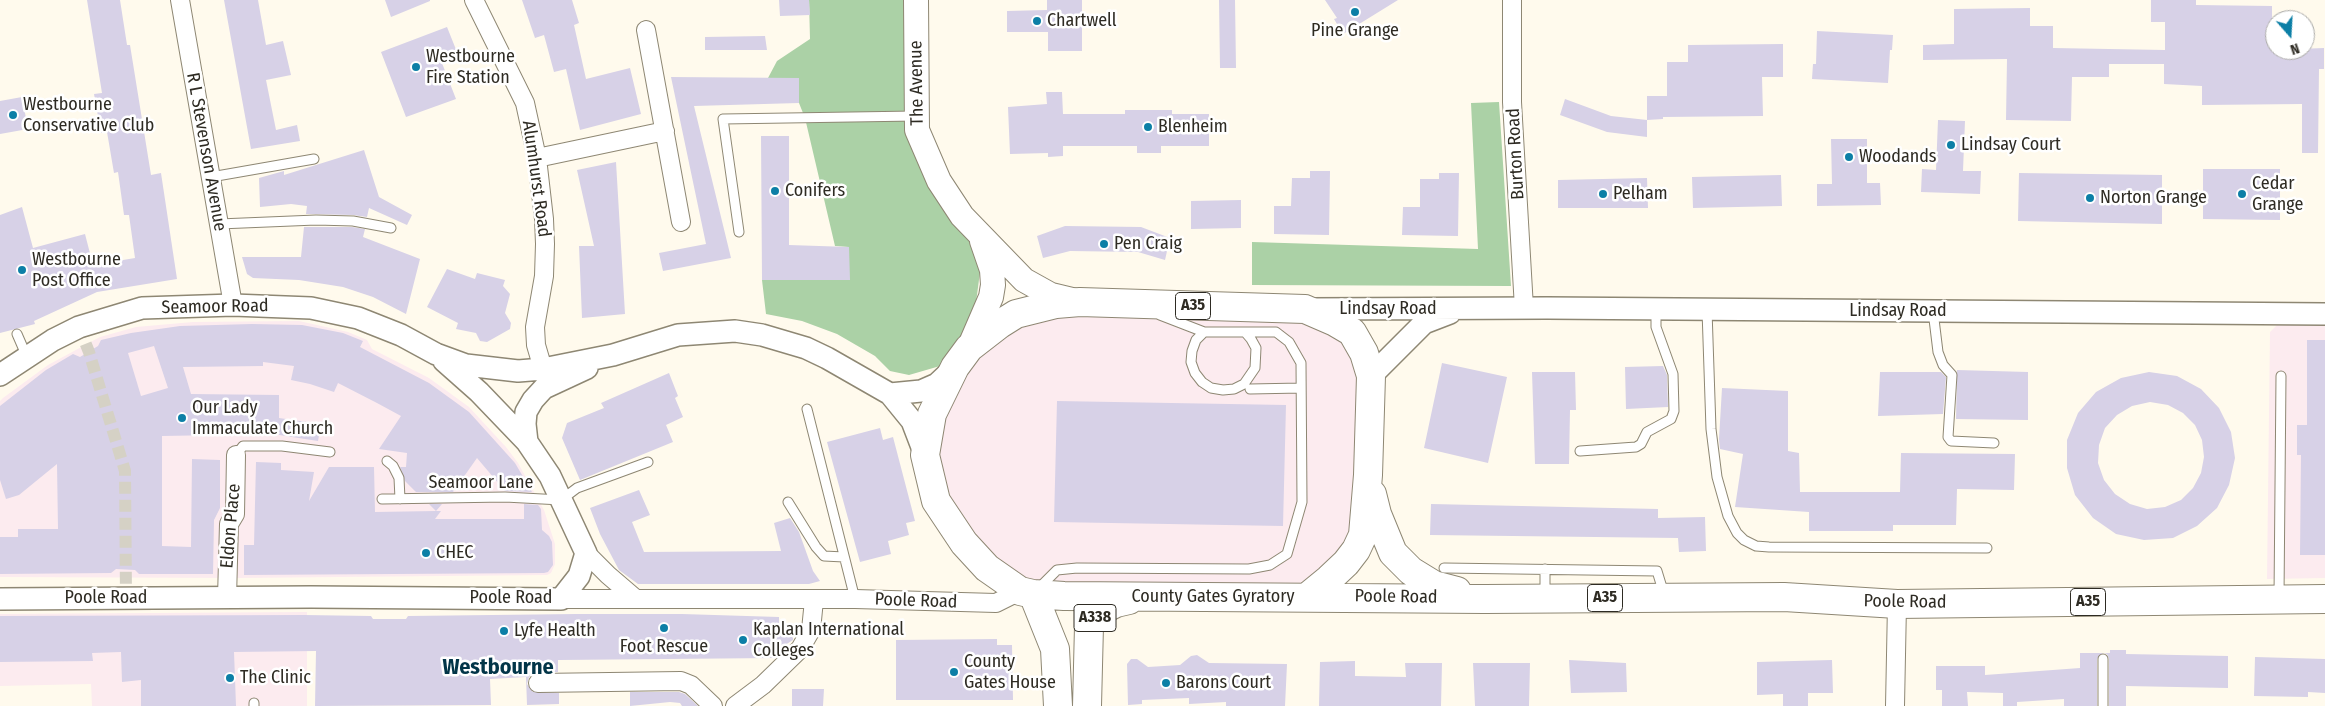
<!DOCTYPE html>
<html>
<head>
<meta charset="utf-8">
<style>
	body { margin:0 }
	#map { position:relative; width:2325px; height:706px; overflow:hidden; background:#fffaed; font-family:"Fira Sans Condensed",sans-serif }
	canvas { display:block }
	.north { position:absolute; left:2265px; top:10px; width:50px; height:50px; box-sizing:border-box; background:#fff; border:1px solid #abaaa7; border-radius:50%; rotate:161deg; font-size:14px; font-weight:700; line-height:20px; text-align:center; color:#2e2b23 }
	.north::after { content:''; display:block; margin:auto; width:18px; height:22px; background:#0c7fa6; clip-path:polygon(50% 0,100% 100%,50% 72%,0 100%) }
</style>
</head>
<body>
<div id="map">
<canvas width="2325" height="706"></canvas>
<div class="north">N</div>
</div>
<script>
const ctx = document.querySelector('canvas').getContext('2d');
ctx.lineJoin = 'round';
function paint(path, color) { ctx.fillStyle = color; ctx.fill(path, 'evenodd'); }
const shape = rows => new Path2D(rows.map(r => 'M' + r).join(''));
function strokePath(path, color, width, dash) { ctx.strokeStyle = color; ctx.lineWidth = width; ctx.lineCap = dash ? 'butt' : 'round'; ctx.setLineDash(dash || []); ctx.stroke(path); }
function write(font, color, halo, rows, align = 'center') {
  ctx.font = font + ' "Fira Sans Condensed",sans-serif'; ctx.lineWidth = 5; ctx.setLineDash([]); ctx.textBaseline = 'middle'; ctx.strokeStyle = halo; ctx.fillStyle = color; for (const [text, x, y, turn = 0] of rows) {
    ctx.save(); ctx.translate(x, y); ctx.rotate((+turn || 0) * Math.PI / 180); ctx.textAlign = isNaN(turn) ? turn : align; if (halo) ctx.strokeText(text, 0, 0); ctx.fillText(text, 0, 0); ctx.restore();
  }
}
const commercial = shape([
	[1305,309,1364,353,1363,535,1307,597,1033,594,950,524,932,414,1016,314],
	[2283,319,2325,320,2325,578,2267,579,2270,332],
	[299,321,348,332,367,340,372,349,429,378,469,407,506,447,518,463,544,510,555,544,555,564,551,573,547,575,237,578,0,577,0,401,3,398,48,365,100,337,136,327,193,322],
	[307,612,307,706,92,706,91,684,0,686,0,614]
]);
const forest = shape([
	[809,0,916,0,917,130,980,237,980,272,975,310,964,342,940,366,909,375,890,371,875,356,837,334,802,321,766,314,762,280,849,280,849,247,835,246,805,118,799,103,799,79,768,78,777,61,810,39],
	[1499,102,1511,286,1252,285,1252,242,1478,249,1471,103]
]);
const building = shape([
	[87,0,120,0,127,45,130,45,151,175,161,173,177,279,97,292,34,321,35,324,0,333,0,215,22,207,33,248,85,234,93,265,135,258,129,215,124,215,118,172,114,173,107,132,101,133,94,94,102,93],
	[224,0,258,0,266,45,283,41,291,75,266,80,276,130,297,125,300,141,251,149],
	[385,0,430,0,430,1,391,17],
	[522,0,572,0,579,23,574,25,586,79,630,68,641,114,580,130,566,69,554,72,544,35,535,38],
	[779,0,809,0,810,15,780,16],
	[1047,0,1082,0,1082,51,1048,51,1048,32,1007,32,1007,11,1047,10],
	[1219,0,1235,0,1236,68,1220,68],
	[1325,0,1398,0,1343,34,1334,19,1337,18],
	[2151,0,2196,0,2196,5,2272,6,2272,47,2275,47,2275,50,2324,48,2324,69,2319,69,2318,153,2302,153,2302,104,2202,105,2202,86,2164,84,2164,64,2109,64,2109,77,2072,77,2071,121,2006,120,2007,59,1923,60,1923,45,1954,44,1954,9,2030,8,2030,26,2053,26,2053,48,2165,50,2165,22,2151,22],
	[447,27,457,52,440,58,456,99,406,117,381,52],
	[1817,31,1893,35,1892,50,1890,50,1888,83,1812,79,1813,64,1816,64],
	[765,36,767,50,705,50,705,37],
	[1783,44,1783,77,1762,77,1763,116,1663,117,1663,119,1647,120,1647,96,1667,96,1667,62,1688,62,1688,45],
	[671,77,799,78,799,103,694,106,731,258,663,271,659,253,706,244],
	[1046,92,1062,92,1063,114,1125,114,1125,110,1172,110,1172,114,1209,114,1209,146,1161,146,1161,153,1137,153,1137,146,1063,146,1063,156,1048,157,1048,153,1010,154,1008,107,1047,104],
	[22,97,28,129,0,134,0,101],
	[1565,99,1611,116,1647,120,1647,137,1607,132,1560,115],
	[1938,120,1965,121,1963,171,1981,171,1980,194,1921,192,1922,169,1936,170],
	[761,136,789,136,789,245,849,247,850,280,762,280],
	[1831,139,1867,139,1867,183,1880,183,1881,205,1817,206,1817,184,1832,184],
	[364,150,379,197,412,215,407,225,369,208,367,217,353,215,306,214,307,206,291,204,260,207,259,178,284,171,284,175],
	[616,162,625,314,582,318,579,246,594,246,577,170],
	[2203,169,2280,169,2280,220,2203,219],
	[1310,171,1330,171,1329,235,1274,234,1274,206,1291,206,1292,178,1310,178],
	[1439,173,1459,173,1458,236,1402,235,1403,207,1420,207,1420,179,1439,179],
	[2019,173,2162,175,2162,224,2018,221],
	[1781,175,1782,206,1693,208,1692,177],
	[1647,178,1648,208,1558,208,1558,180],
	[1241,200,1241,228,1191,229,1191,201],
	[1065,226,1141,227,1170,238,1165,260,1138,252,1070,251,1043,258,1037,236],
	[304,227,352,227,365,229,363,237,420,259,406,314,373,297,343,287,299,280,253,278,247,274,242,257,301,257],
	[447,269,475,279,477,273,505,280,503,286,510,294,505,313,511,323,510,329,487,342,480,341,476,333,456,329,458,323,427,307],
	[252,324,302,325,343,333,363,341,360,347,429,383,469,412,515,463,532,492,505,491,477,458,453,492,416,492,405,481,400,467,406,467,407,453,379,449,401,416,377,403,338,383,334,392,310,384,291,380,294,366,263,362,263,366,183,367,191,394,279,395,279,418,321,424,318,441,273,434,162,436,162,546,191,547,192,459,220,460,220,508,214,520,213,574,139,574,135,570,116,569,111,573,0,574,0,537,18,537,18,529,58,529,57,464,19,495,6,499,0,480,0,406,46,370,73,354,80,357,98,346,101,340,131,333,180,326],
	[154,346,168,388,141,396,128,353],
	[2307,340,2325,340,2325,555,2300,555,2301,455,2297,455,2297,425,2307,425],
	[1442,363,1507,377,1488,463,1424,448],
	[1663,366,1667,375,1668,407,1626,409,1625,367],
	[1957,370,2028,372,2028,420,1956,419],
	[1532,372,1575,372,1576,410,1570,410,1569,464,1535,464],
	[1880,372,1941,372,1946,377,1943,414,1878,416],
	[2149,372,2177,376,2201,389,2219,408,2231,432,2235,458,2229,485,2217,508,2197,526,2173,538,2144,540,2116,534,2093,518,2075,495,2067,468,2067,440,2078,413,2096,392,2121,378],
	[2150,402,2168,405,2183,413,2195,425,2202,440,2204,457,2201,473,2193,488,2181,500,2165,507,2147,509,2130,504,2115,494,2104,480,2098,463,2099,445,2105,428,2117,415,2132,406],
	[669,373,678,396,675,398,683,417,666,425,673,442,580,480,562,438,567,423,604,408,601,403],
	[1722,388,1788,391,1788,451,1799,453,1800,492,1900,492,1901,453,2015,454,2014,490,1957,489,1956,525,1893,525,1893,531,1809,531,1809,512,1735,507,1743,454,1720,449,1719,439],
	[1057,401,1286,405,1283,526,1054,522],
	[880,428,883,440,893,437,915,521,906,523,909,535,888,541,891,554,860,562,827,442],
	[256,462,281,463,281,470,314,472,309,501,329,467,374,467,375,512,436,511,429,504,442,504,436,511,441,511,435,519,524,519,524,504,538,505,541,509,542,530,549,536,552,542,553,565,548,572,544,573,244,575,244,545,254,545],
	[639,490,650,515,632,522,644,552,781,551,774,523,790,518,799,532,813,571,820,581,809,584,638,584,619,570,600,534,590,508],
	[1431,504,1658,509,1658,518,1705,517,1706,551,1679,552,1678,538,1430,535],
	[576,614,682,614,779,617,779,624,793,627,793,640,785,645,784,650,775,658,558,660,558,672,533,674,529,677,527,684,533,692,559,693,559,704,527,705,526,677,490,679,491,705,315,706,316,651,234,652,236,706,141,706,141,680,122,682,121,652,92,653,93,661,0,662,0,616,304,615,371,616,373,619,406,619,408,616],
	[997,639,997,645,1012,645,1013,700,896,700,896,640],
	[2110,650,2126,650,2126,654,2228,656,2228,688,2126,686,2126,706,2109,706,2109,659,2107,654,2103,653,2097,659,2097,706,2064,706,2064,699,2017,702,2017,706,2003,706,2003,693,1967,692,1968,706,1942,706,1942,690,1936,690,1936,666,1985,666,1985,675,2080,668,2080,653,2110,653],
	[1197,655,1209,663,1287,664,1285,706,1226,706,1226,702,1189,704,1189,698,1142,700,1142,704,1128,705,1127,664,1131,659,1137,659,1148,667,1180,665,1191,656],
	[2255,657,2325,659,2325,693,2308,692,2308,697,2254,696],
	[1569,660,1626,663,1627,692,1571,693],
	[1832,660,1833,693,1808,693,1808,706,1783,706,1783,694,1757,695,1757,662],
	[1355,661,1355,676,1406,677,1405,663,1442,663,1441,706,1319,706,1320,662],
	[1473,663,1530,663,1529,706,1475,706],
	[792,689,824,689,823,706,792,706],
	[630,692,679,692,685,694,698,706,682,706,680,703,670,702,630,706]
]);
const pedestrianTunnel = shape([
	[79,327,89,352,125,471,126,598]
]);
const service = shape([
	[211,177,314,159],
	[219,224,316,220,353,221,391,228],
	[739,232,723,119,916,116],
	[1707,310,1711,429,1717,477,1728,516,1737,533,1744,540,1756,546,1769,547,1987,548],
	[1933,311,1938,352,1943,365,1952,375,1948,437,1951,441,1994,443],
	[1160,315,1204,332],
	[1204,332,1245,332,1251,339,1256,348,1255,368,1244,384,1234,389,1223,390,1211,388,1202,382,1195,373,1191,362,1192,351,1196,340,1204,332],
	[17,334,27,357],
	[1250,389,1301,388],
	[807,409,855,599],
	[1580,451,1636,447,1641,444,1647,432,1671,419,1674,411,1673,374,1656,327,1656,309],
	[236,455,243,446,282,446,330,452],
	[387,461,393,466,399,478,400,499],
	[382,499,505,497,561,500,577,488,648,462],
	[788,502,816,547,824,556,844,557],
	[1444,568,1657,571,1664,594],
	[1545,569,1545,597],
	[1039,588,1057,570,1077,568,1249,569,1270,565,1287,554,1302,502,1301,363,1289,342,1276,332,1245,332],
	[2279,597,2281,376],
	[254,703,254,706],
	[2103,706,2103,659]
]);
const minor = shape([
	[180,0,233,305],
	[474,0,525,103,537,158,544,219,545,244,544,276,535,327,536,345,543,369],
	[1512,0,1512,102,1524,308],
	[646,30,681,222],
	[537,158,665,131],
	[586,553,608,575,636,599],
	[227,598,229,524,235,514,236,455],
	[561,599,855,599,996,603,1020,591],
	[538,683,681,681,691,685,713,706],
	[735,706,763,685,800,649,811,630,814,600],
	[1895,706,1897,604]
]);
const tertiary = shape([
	[1311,309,1547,308,2325,314],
	[0,375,53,340,79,327,142,308,233,305,311,308,358,318,401,335,436,354,466,365,518,371,543,369,613,355,678,335,735,331,762,335,806,348,827,358,890,394,912,421,925,455],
	[1371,376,1424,323,1450,313],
	[890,394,921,391,937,384,953,369],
	[527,442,525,424,526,412,533,400,544,388,587,368],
	[0,599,311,597,561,599,579,576,586,553,550,476,527,442,479,392,444,361]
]);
const secondary = shape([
	[916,0,917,130,939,181,962,216,1024,280,1051,295,1076,301],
	[969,348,991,297,993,285,992,270,982,241]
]);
const trunk = shape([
	[1372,494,1377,514,1393,553,1411,571,1424,579,1434,585,1457,591],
	[1033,594,1055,649,1058,706],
	[1307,597,1329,579,1346,563,1356,550,1363,535,1368,475,1371,376,1364,353,1352,332,1335,322,1305,309,1080,302,1056,304,1016,314,1000,324,969,348,955,367,932,414,925,455,936,501,964,543,987,568,1020,591,1033,594,1064,596,1485,599,1784,597,1897,604,2325,599],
	[1087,706,1089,626,1104,609,1116,603,1129,600]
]);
const markers = [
	[1355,12,5,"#0c7fa6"],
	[1037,21,5,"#0c7fa6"],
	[416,67,5,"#0c7fa6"],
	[13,115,5,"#0c7fa6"],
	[1148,127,5,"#0c7fa6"],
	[1951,145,5,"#0c7fa6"],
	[1849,157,5,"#0c7fa6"],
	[775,191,5,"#0c7fa6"],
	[1603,194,5,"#0c7fa6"],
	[2242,194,5,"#0c7fa6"],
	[2090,198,5,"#0c7fa6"],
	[1104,244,5,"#0c7fa6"],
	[22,270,5,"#0c7fa6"],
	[182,418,5,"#0c7fa6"],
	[426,553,5,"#0c7fa6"],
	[664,628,5,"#0c7fa6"],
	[504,631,5,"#0c7fa6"],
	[743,640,5,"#0c7fa6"],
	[954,672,5,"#0c7fa6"],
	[230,678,5,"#0c7fa6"],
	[1166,683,5,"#0c7fa6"]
];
const shields = [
	[1193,306,35],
	[1605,598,35],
	[2088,602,35],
	[1095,618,42]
];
const shieldNames = [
	["A35",1193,306],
	["A35",1605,598],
	["A35",2088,602],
	["A338",1095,618]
];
const poiNames = [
	["Chartwell",1047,21],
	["Pine Grange",1355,31,"center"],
	["Westbourne",426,57],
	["Fire Station",426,78],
	["Westbourne",23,105],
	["Conservative Club",23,126],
	["Blenheim",1158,127],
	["Lindsay Court",1961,145],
	["Woodands",1859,157],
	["Cedar",2252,184],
	["Grange",2252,205],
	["Conifers",785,191],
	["Pelham",1613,194],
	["Norton Grange",2100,198],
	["Pen Craig",1114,244],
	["Westbourne",32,260],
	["Post Office",32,281],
	["Our Lady",192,408],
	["Immaculate Church",192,429],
	["CHEC",436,553],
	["Kaplan International",753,630],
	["Colleges",753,651],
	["Lyfe Health",514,631],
	["Foot Rescue",664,647,"center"],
	["County",964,662],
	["Gates House",964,683],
	["The Clinic",240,678],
	["Barons Court",1176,683]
];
const streetNames = [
	["The Avenue",917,83,-91],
	["R L Stevenson Avenue",206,152,80],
	["Burton Road",1516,154,-93],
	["Alumhurst Road",536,179,82],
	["Seamoor Road",215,307,-1],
	["Lindsay Road",1388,309],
	["Lindsay Road",1898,311],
	["Seamoor Lane",481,483],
	["Eldon Place",231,526,-85],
	["County Gates Gyratory",1213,597],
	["Poole Road",1396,597,1],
	["Poole Road",106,598],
	["Poole Road",511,598],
	["Poole Road",916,601,2],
	["Poole Road",1905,602,1]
];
const districtNames = [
	["Westbourne",498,668]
];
paint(commercial, '#fcebef');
paint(forest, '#abd1a6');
paint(building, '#d7d1e7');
strokePath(pedestrianTunnel, '#d5d1c5', 12, [12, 6]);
strokePath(service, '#8e8773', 11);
strokePath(minor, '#8e8773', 20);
strokePath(tertiary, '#8e8773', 24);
strokePath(secondary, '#8e8773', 26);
strokePath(trunk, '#8e8773', 30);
strokePath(service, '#fff', 9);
strokePath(minor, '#fff', 18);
strokePath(tertiary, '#fff', 21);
strokePath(secondary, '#fff', 24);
strokePath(trunk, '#fff', 28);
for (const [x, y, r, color] of markers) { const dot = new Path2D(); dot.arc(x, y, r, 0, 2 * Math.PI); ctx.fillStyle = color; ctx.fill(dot); strokePath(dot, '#fff', 2); }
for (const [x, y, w] of shields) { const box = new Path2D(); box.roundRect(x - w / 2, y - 13.5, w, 27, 4); ctx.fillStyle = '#fff'; ctx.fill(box); strokePath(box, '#2e2b23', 1); }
write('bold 16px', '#2e2b23', null, shieldNames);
write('18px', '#2e2b23', '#fff', poiNames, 'left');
write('18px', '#2e2b23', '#fff', streetNames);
write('bold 22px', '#023548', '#fff', districtNames);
</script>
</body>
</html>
